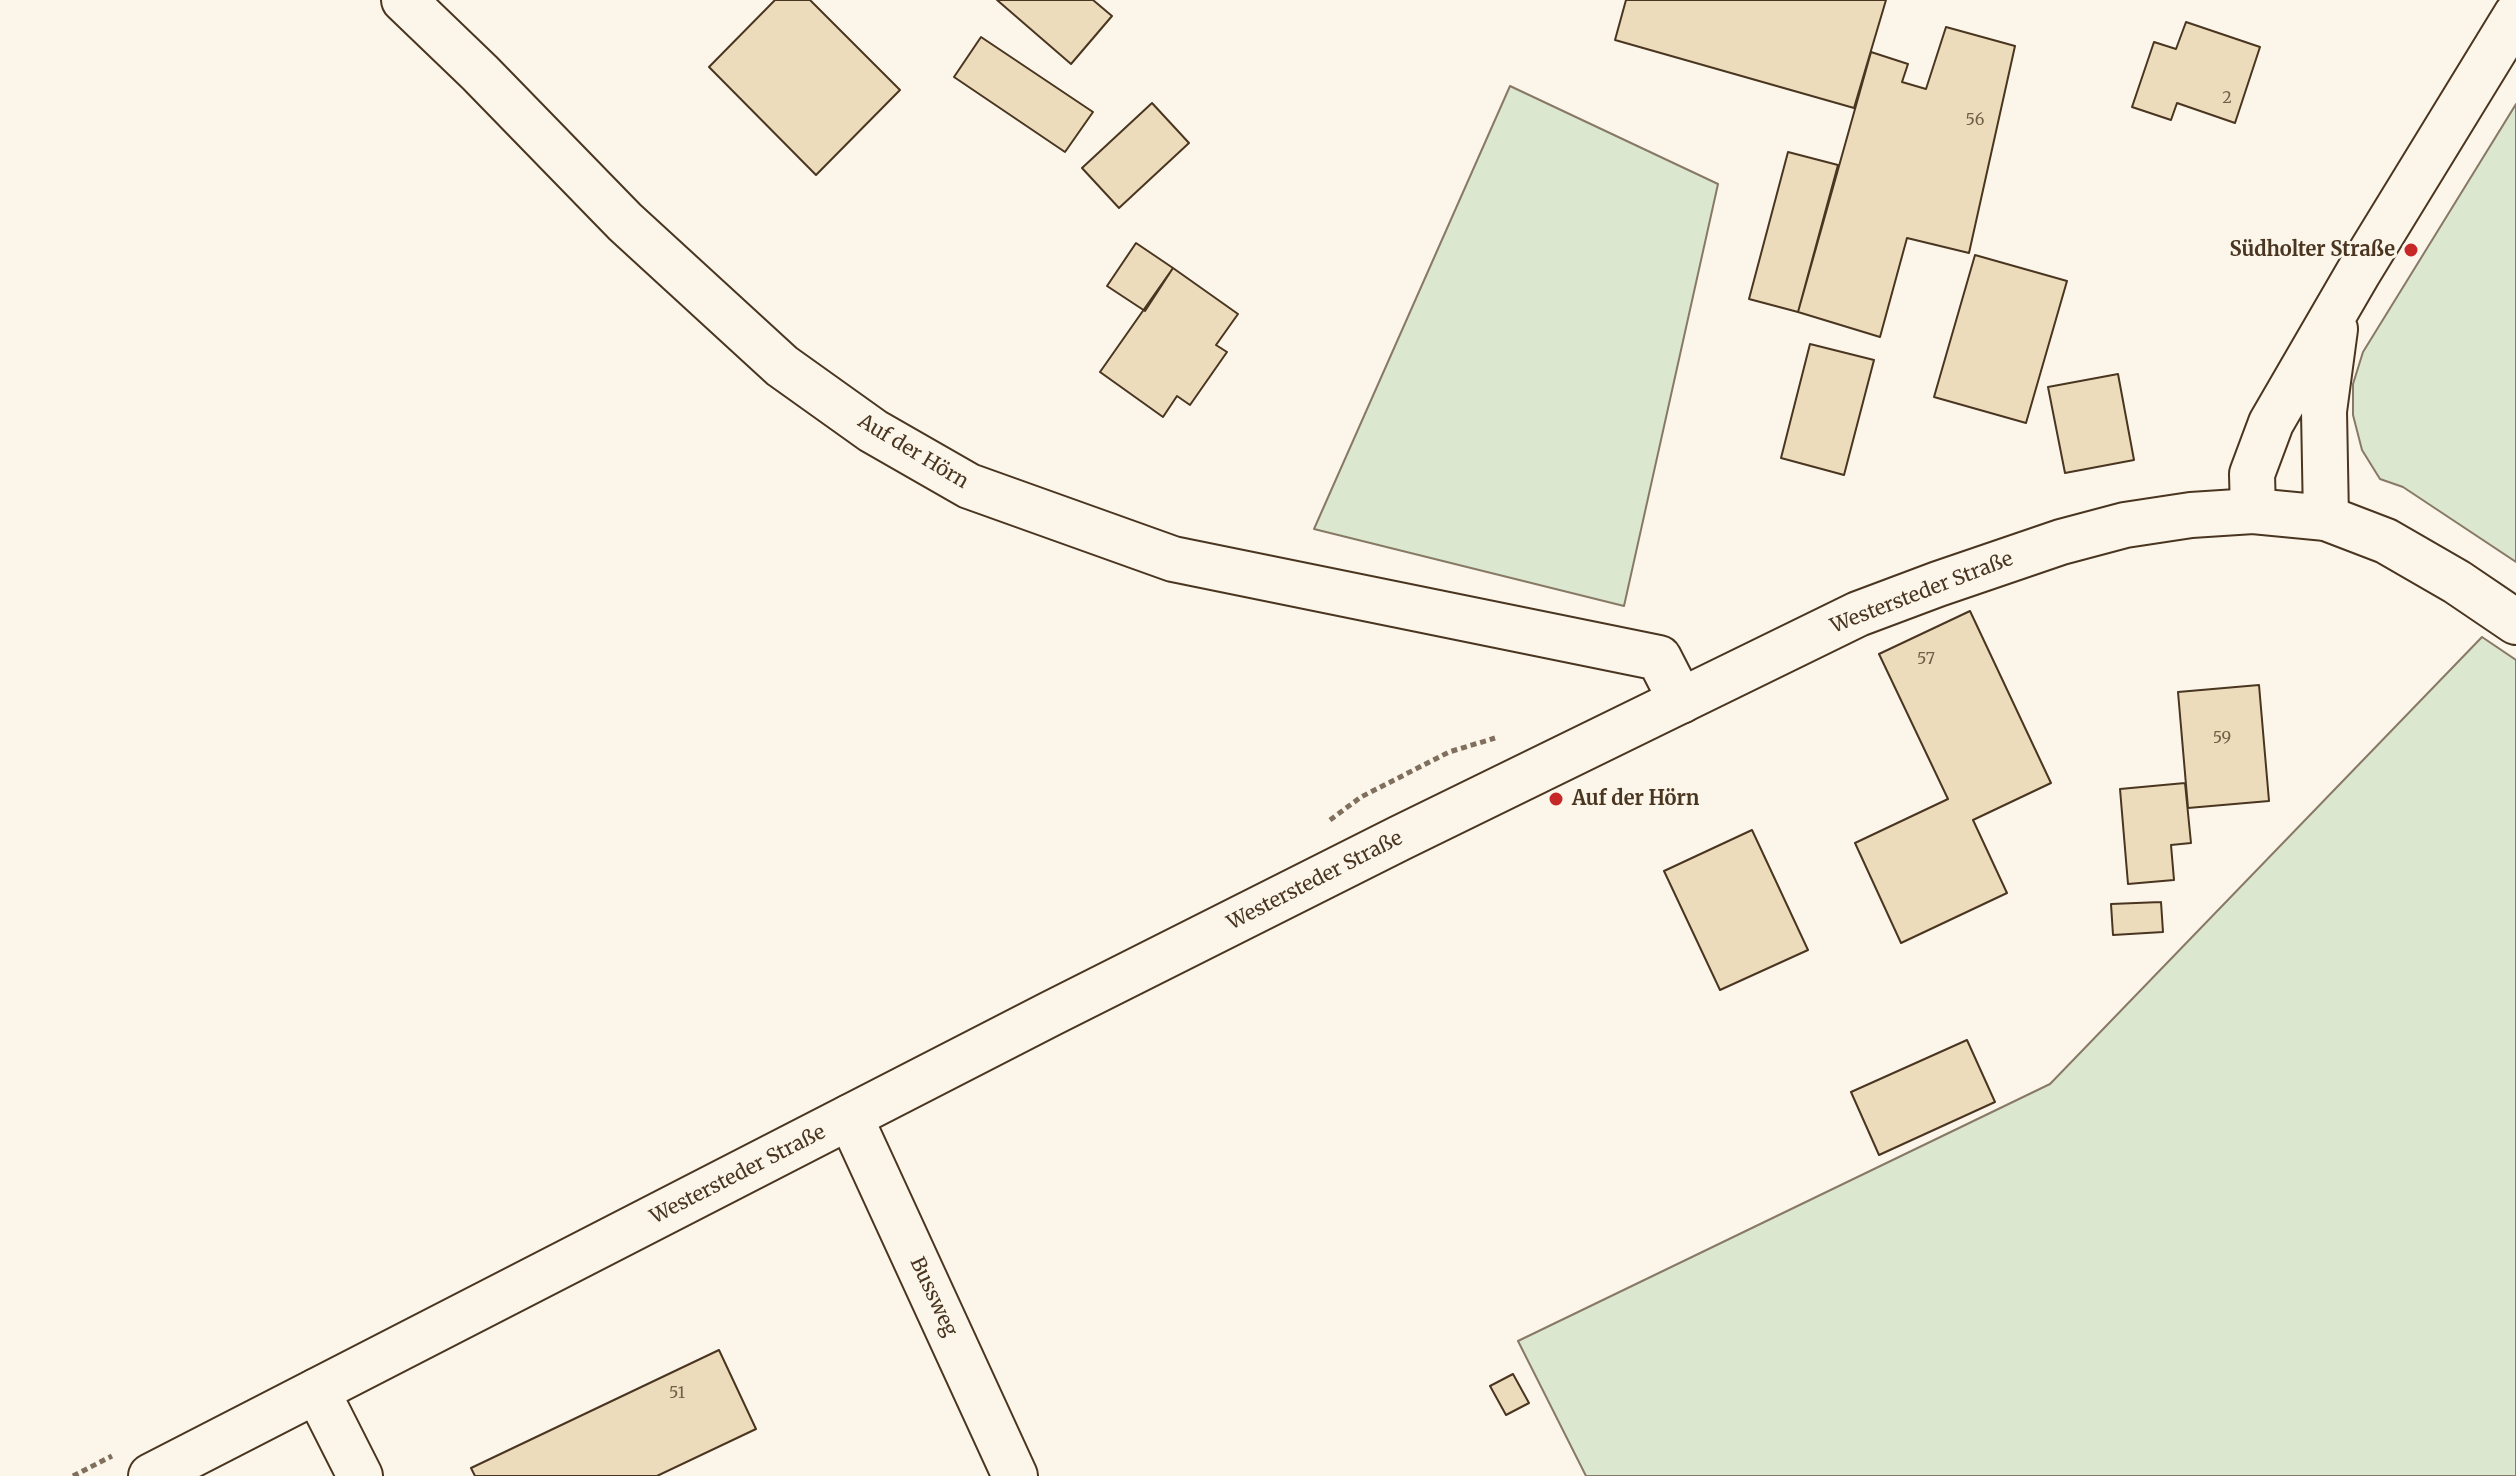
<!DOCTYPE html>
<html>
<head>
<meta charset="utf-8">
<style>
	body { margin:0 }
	canvas { display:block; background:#fbf6e9 }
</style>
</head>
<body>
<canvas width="2516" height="1476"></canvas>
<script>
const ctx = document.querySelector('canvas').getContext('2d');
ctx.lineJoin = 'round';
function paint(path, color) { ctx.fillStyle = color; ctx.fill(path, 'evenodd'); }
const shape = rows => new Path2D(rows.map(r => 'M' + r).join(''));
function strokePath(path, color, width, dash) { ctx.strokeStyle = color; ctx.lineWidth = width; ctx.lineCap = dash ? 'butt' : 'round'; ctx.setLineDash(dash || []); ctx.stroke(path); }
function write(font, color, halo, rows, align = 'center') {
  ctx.font = font + ' Merriweather,serif'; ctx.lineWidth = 6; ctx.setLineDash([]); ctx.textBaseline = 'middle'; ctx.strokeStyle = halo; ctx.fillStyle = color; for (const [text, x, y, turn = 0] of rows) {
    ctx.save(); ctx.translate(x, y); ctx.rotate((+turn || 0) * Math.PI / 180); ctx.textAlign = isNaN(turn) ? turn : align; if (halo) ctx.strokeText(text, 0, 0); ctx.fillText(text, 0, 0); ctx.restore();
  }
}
const green = shape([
	[1510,86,1718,184,1624,606,1314,529,1510,86],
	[2516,104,2516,562,2403,487,2380,479,2362,450,2353,415,2353,384,2363,352,2516,104],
	[2482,637,2516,660,2516,1476,1586,1476,1518,1341,2050,1084,2482,637]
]);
const building = shape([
	[775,0,810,0,900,90,816,175,709,67,775,0],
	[997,0,1093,0,1112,16,1071,64,997,0],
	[1626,0,1886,0,1854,108,1615,40,1626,0],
	[2186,22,2260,47,2235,123,2177,103,2171,120,2132,107,2154,42,2176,49,2186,22],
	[1946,27,2015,46,1969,253,1907,238,1880,337,1798,312,1871,52,1908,64,1902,82,1926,89,1946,27],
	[981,37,1093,112,1065,152,954,77,981,37],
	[1152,103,1189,143,1119,208,1082,168,1152,103],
	[1788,152,1838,165,1798,312,1749,299,1788,152],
	[1136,243,1173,268,1145,311,1107,286,1136,243],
	[1975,255,2067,281,2026,423,1934,397,1975,255],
	[1173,268,1238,314,1216,345,1227,352,1190,405,1177,396,1163,417,1100,372,1173,268],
	[1810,344,1874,360,1844,475,1781,458,1810,344],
	[2118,374,2134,460,2065,473,2048,387,2118,374],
	[1970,611,2051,783,1973,820,2007,893,1901,943,1855,843,1948,799,1879,654,1970,611],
	[2259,685,2269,801,2188,808,2178,692,2259,685],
	[2185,783,2191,843,2171,845,2174,880,2128,884,2120,789,2185,783],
	[1752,830,1808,950,1720,990,1664,871,1752,830],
	[2161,902,2163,932,2113,935,2111,904,2161,902],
	[1967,1040,1995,1102,1879,1155,1851,1092,1967,1040],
	[719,1350,756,1429,657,1476,475,1476,471,1468,719,1350],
	[1513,1374,1529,1403,1506,1415,1490,1386,1513,1374]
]);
const path = shape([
	[1330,820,1361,797,1449,752,1495,738],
	[73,1476,112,1456]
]);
const minor = shape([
	[404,0,480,73,625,222,782,366,873,431,969,486,1173,559,1659,658,1681,701],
	[2253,511,2252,474,2271,423,2358,273,2516,15],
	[2326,518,2324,411,2335,329],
	[850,1117,1015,1476],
	[317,1391,360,1476]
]);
const major = shape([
	[151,1476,1052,1013,1400,838,1858,614,1938,584,2061,542,2125,525,2191,515,2253,511,2326,518,2386,541,2457,582,2516,622]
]);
const markers = [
	[2411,250,8,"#c62828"],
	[1556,799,8,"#c62828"]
];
const numberNames = [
	["2",2227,98],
	["56",1975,120],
	["57",1926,659],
	["59",2222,738],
	["51",677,1393]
];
const poiNames = [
	["Südholter Straße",2395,250],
	["Auf der Hörn",1572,799,"left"]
];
const streetNames = [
	["Auf der Hörn",913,452,31],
	["Westersteder Straße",1922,593,-21],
	["Westersteder Straße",1315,881,-27],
	["Westersteder Straße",738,1175,-27],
	["Bussweg",933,1297,65]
];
paint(green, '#dce7d0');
strokePath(green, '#887966', 2);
paint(building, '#ecdcbc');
strokePath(building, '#4a3520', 2);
strokePath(minor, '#4a3520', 48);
strokePath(major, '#4a3520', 48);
strokePath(path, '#7f6f5c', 5, [6, 4]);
strokePath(minor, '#fbf6e9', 44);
strokePath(major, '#fbf6e9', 44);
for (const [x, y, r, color] of markers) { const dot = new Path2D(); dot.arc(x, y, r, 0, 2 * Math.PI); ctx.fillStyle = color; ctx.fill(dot); strokePath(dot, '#fbf6e9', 3); }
write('16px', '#725f47', null, numberNames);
write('bold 20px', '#4a3520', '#fbf6e9', poiNames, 'right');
write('20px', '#4a3520', '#fbf6e9', streetNames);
</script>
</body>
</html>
